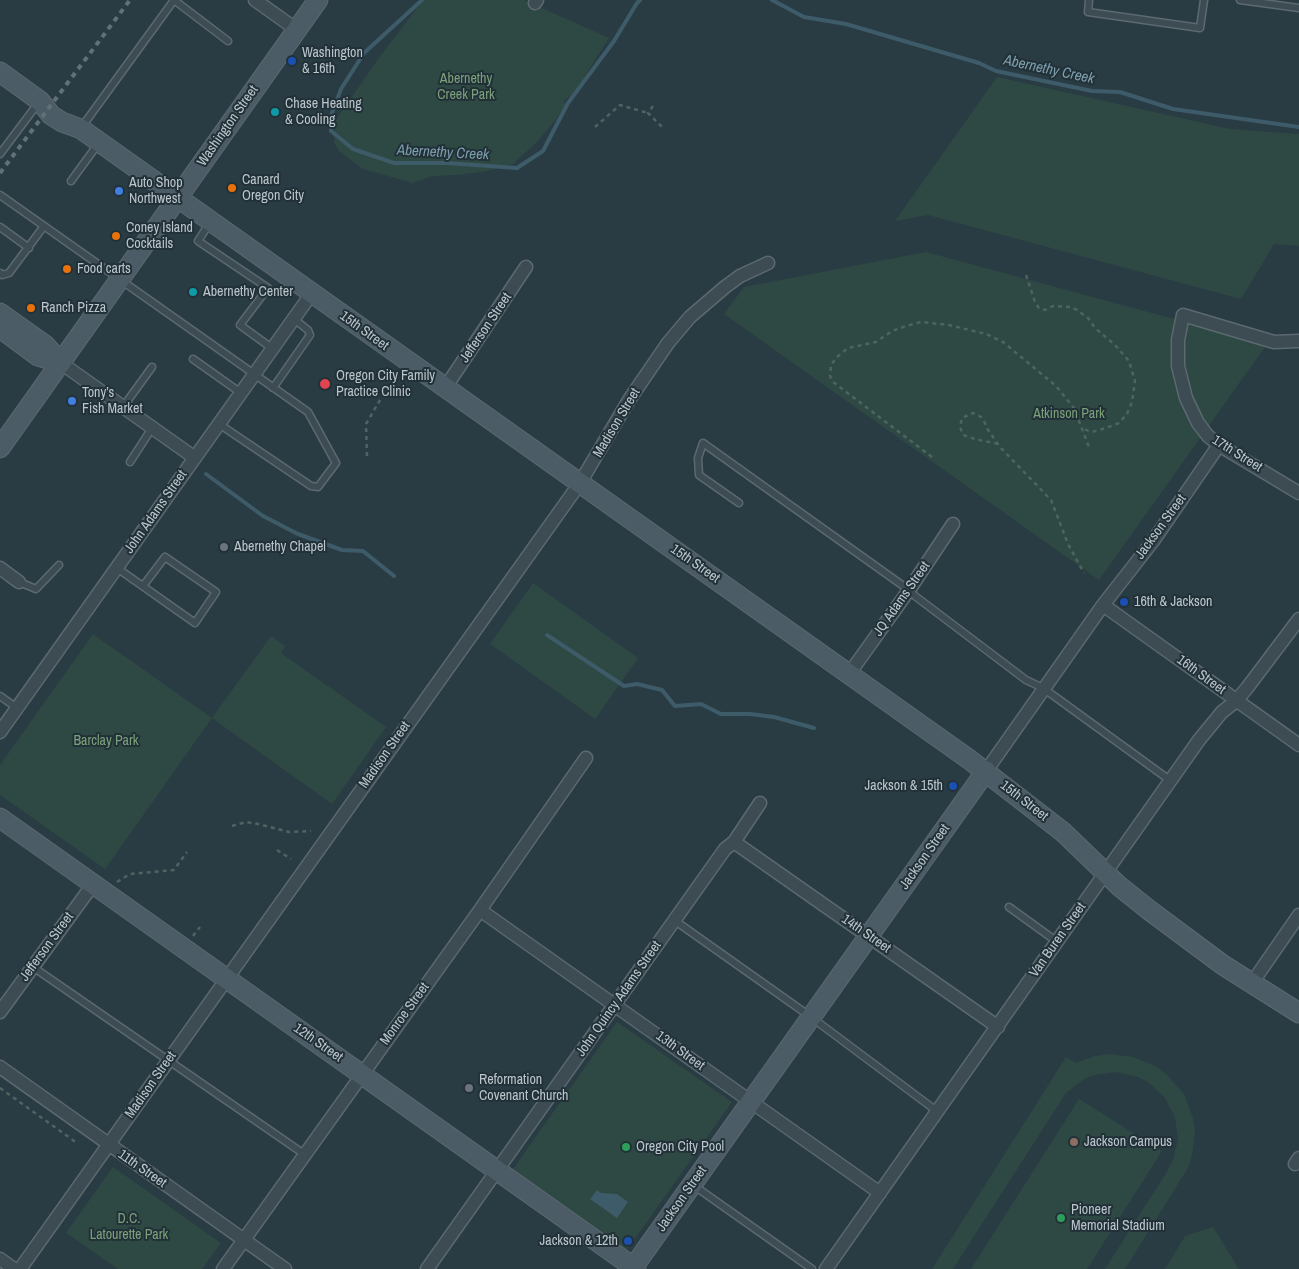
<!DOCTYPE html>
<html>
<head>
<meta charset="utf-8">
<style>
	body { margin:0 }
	canvas { display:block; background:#293b43 }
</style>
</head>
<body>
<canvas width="1299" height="1269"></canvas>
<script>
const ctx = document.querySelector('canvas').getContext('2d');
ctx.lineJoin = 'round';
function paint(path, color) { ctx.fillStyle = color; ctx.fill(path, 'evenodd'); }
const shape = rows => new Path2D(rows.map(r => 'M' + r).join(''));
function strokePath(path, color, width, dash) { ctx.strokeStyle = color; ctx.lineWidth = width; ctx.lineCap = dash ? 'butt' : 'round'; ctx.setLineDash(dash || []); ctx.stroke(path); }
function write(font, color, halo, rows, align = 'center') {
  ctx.font = font + ' "Archivo Narrow",sans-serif'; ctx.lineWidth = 4; ctx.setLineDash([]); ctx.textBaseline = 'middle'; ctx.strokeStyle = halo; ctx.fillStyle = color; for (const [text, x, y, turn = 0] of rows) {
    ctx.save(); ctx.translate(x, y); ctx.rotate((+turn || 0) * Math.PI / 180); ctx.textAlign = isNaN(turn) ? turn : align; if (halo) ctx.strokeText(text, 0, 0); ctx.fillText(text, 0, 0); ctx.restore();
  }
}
const green = shape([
	[423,0,524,0,609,38,573,95,564,100,565,107,553,123,537,142,513,164,487,171,458,175,432,176,413,183,363,169,339,151,334,143,335,121,381,55],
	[997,77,1230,129,1299,134,1299,246,1274,244,1241,299,928,215,895,221],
	[926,252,1267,344,1099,580,724,314,744,287],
	[533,583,638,658,595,719,490,644],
	[93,634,212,718,271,636,285,646,281,653,386,727,332,804,212,718,105,869,0,795,0,765],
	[617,1022,732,1102,627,1250,513,1169],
	[1108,1054,1133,1057,1157,1067,1167,1075,1184,1094,1193,1118,1195,1131,1192,1156,1188,1168,1125,1269,1105,1269,1168,1170,1173,1160,1178,1139,1175,1117,1164,1097,1148,1082,1138,1077,1116,1072,1094,1075,1084,1079,1066,1093,953,1269,932,1269,1066,1057,1076,1063,1095,1056],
	[1079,1099,1162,1151,1087,1269,971,1269],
	[113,1167,221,1243,202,1269,118,1269,66,1233],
	[1213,1227,1239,1269,1165,1269,1185,1236]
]);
const water = shape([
	[597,1190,601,1193,617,1194,628,1202,617,1218,590,1199]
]);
const stream = shape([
	[422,0,364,53,341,89,331,116,331,131,353,149,394,163,447,163,517,168,543,151,568,103,614,41,637,3,640,0],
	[772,0,804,17,846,24,979,63,996,71,1092,91,1120,92,1173,109,1299,127],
	[206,474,263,516,298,534,342,550,363,551,394,576],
	[547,635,624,686,637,684,662,690,675,706,701,704,721,714,750,714,774,717,814,728]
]);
const path = shape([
	[653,106,648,113,664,129],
	[595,127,620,105,648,113],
	[1026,275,1035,302,1039,308,1045,310,1053,306,1071,307,1077,310,1088,318,1095,328,1115,345,1129,361,1135,381,1132,402,1127,414,1119,423,1106,428,1092,432,1084,429,1083,427],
	[998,444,975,439,963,435,960,427,962,418,973,413,981,417,985,423,988,430,1000,447,1051,500,1068,544,1084,573],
	[367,456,366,424,387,388,394,368],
	[932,457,833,382,830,376,831,365,837,357,848,348,876,342,892,331,906,326,921,322,949,325,986,334,1003,342,1056,386,1074,408,1089,447],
	[232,826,246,822,258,824,289,832,311,831],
	[277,850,291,859],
	[117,882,130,874,174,870,187,852],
	[193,936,200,927],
	[0,1088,77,1143]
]);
const lane = shape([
	[174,0,228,41],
	[1089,0,1088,12,1200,28,1204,0],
	[1240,0,1299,8],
	[81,128,174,0],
	[0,154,39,102],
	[71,181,98,144],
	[0,195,308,412,336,463,318,487,311,486,219,424],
	[209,224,198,241,268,288,240,325,273,349],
	[0,227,29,248],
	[0,273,2,275,9,273,44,226],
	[193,359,241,393],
	[273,388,310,335,308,330,294,319],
	[123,407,152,367],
	[130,462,152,428],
	[739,503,699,475,698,458,703,443,909,590,915,596,1026,680,1043,688,1171,781],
	[117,568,195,623,216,592,165,557,143,586],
	[19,582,36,589,59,565],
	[0,696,17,708],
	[1009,907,1056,941],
	[674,920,811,1017,938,1112],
	[33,967,304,1154],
	[693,1185,812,1269]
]);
const street = shape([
	[255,0,297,30],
	[535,3,537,0],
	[1299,341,1274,342,1183,315,1178,340,1178,366,1186,398,1198,423,1208,436,1219,445,1299,493],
	[61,363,195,458],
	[445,388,526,267],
	[0,568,19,582],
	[1103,605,1299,745],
	[849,674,909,590,953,524],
	[0,732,312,293],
	[986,771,1103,605,1153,541,1219,445],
	[734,842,998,1027],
	[480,910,880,1193],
	[1252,983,1299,915],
	[0,1012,94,883],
	[0,1067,285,1269],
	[1295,1164,1299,1158],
	[0,1259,14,1269],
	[20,1269,580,483,629,400,668,343,690,317,725,287,740,276,768,263],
	[223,1269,480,910,586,758],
	[427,1269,725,849,734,842,760,803],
	[826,1269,1199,740,1222,712,1236,701,1247,688,1299,619]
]);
const secondary = shape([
	[0,72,40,101,51,115,62,122,81,129,970,760,1063,832,1119,886,1149,910,1223,965,1299,1013],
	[0,313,45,345,61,363],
	[0,328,38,356,61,363],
	[0,448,318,0],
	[0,818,636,1269],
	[632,1269,986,771]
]);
const rail = shape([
	[0,173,130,0]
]);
const markers = [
	[292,61,5,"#1a4fb4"],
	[275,112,5,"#0f9aa8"],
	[232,188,5,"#e8710a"],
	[119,191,5,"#3f7fe0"],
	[116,236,5,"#e8710a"],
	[67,269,5,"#e8710a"],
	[193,292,5,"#0f9aa8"],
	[31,308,5,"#e8710a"],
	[325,384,6,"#e0444e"],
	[72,401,5,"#3f7fe0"],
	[224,547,5,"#6b7280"],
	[1124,602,5,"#1a4fb4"],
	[953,786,5,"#1a4fb4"],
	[469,1088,5,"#6b7280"],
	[1074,1142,5,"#8d6e63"],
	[626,1147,5,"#2e9e5b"],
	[1061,1218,5,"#2e9e5b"],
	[628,1241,5,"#1a4fb4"]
];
const poiNames = [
	["Washington",302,53],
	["& 16th",302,69],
	["Chase Heating",285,104],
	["& Cooling",285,120],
	["Canard",242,180],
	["Oregon City",242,196],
	["Auto Shop",129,183],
	["Northwest",129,199],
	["Coney Island",126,228],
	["Cocktails",126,244],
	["Food carts",77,269],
	["Abernethy Center",203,292],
	["Ranch Pizza",41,308],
	["Oregon City Family",336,376],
	["Practice Clinic",336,392],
	["Tony’s",82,393],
	["Fish Market",82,409],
	["Abernethy Chapel",234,547],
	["16th & Jackson",1134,602],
	["Jackson & 15th",943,786,"right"],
	["Reformation",479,1080],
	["Covenant Church",479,1096],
	["Jackson Campus",1084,1142],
	["Oregon City Pool",636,1147],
	["Pioneer",1071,1210],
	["Memorial Stadium",1071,1226],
	["Jackson & 12th",618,1241,"right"]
];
const parkNames = [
	["Abernethy",466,79],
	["Creek Park",466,95],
	["Atkinson Park",1069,414],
	["Barclay Park",106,741],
	["D.C.",129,1219],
	["Latourette Park",129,1235]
];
const streetNames = [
	["Washington Street",228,126,-55],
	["Jefferson Street",486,328,-56],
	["15th Street",364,331,36],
	["Madison Street",617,423,-59],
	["17th Street",1237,454,32],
	["John Adams Street",156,512,-55],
	["Jackson Street",1161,527,-54],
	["15th Street",695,564,35],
	["JQ Adams Street",902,599,-55],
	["16th Street",1201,675,36],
	["Madison Street",385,755,-55],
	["15th Street",1024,801,38],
	["Jackson Street",925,857,-55],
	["14th Street",866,934,35],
	["Van Buren Street",1058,940,-55],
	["Jefferson Street",47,947,-54],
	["John Quincy Adams Street",619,999,-55],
	["Monroe Street",405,1014,-54],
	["12th Street",318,1043,35],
	["13th Street",680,1051,36],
	["Madison Street",151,1085,-55],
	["11th Street",142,1169,35],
	["Jackson Street",682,1199,-55]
];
const waterNames = [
	["Abernethy Creek",1049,70,12],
	["Abernethy Creek",443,153,3]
];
paint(green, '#2e4843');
paint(water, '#3e5b69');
strokePath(stream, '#3e5b69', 4);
strokePath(lane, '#5c6970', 9);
strokePath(street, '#5c6970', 15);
strokePath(secondary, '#5c6970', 21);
strokePath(path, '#4e6461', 2.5, [4, 4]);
strokePath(lane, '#3d4c53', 6);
strokePath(street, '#3d4c53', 12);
strokePath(secondary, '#4c5c66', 19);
strokePath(rail, '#607179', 4, [5, 5]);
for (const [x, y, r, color] of markers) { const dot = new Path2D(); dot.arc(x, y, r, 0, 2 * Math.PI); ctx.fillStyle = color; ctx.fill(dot); strokePath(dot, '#223138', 2); }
write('14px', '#bbc6cc', '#223138', poiNames, 'left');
write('14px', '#7ba17a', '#223138', parkNames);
write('14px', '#bbc6cc', '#223138', streetNames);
write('italic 15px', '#7d9ead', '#223138', waterNames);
</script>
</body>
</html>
